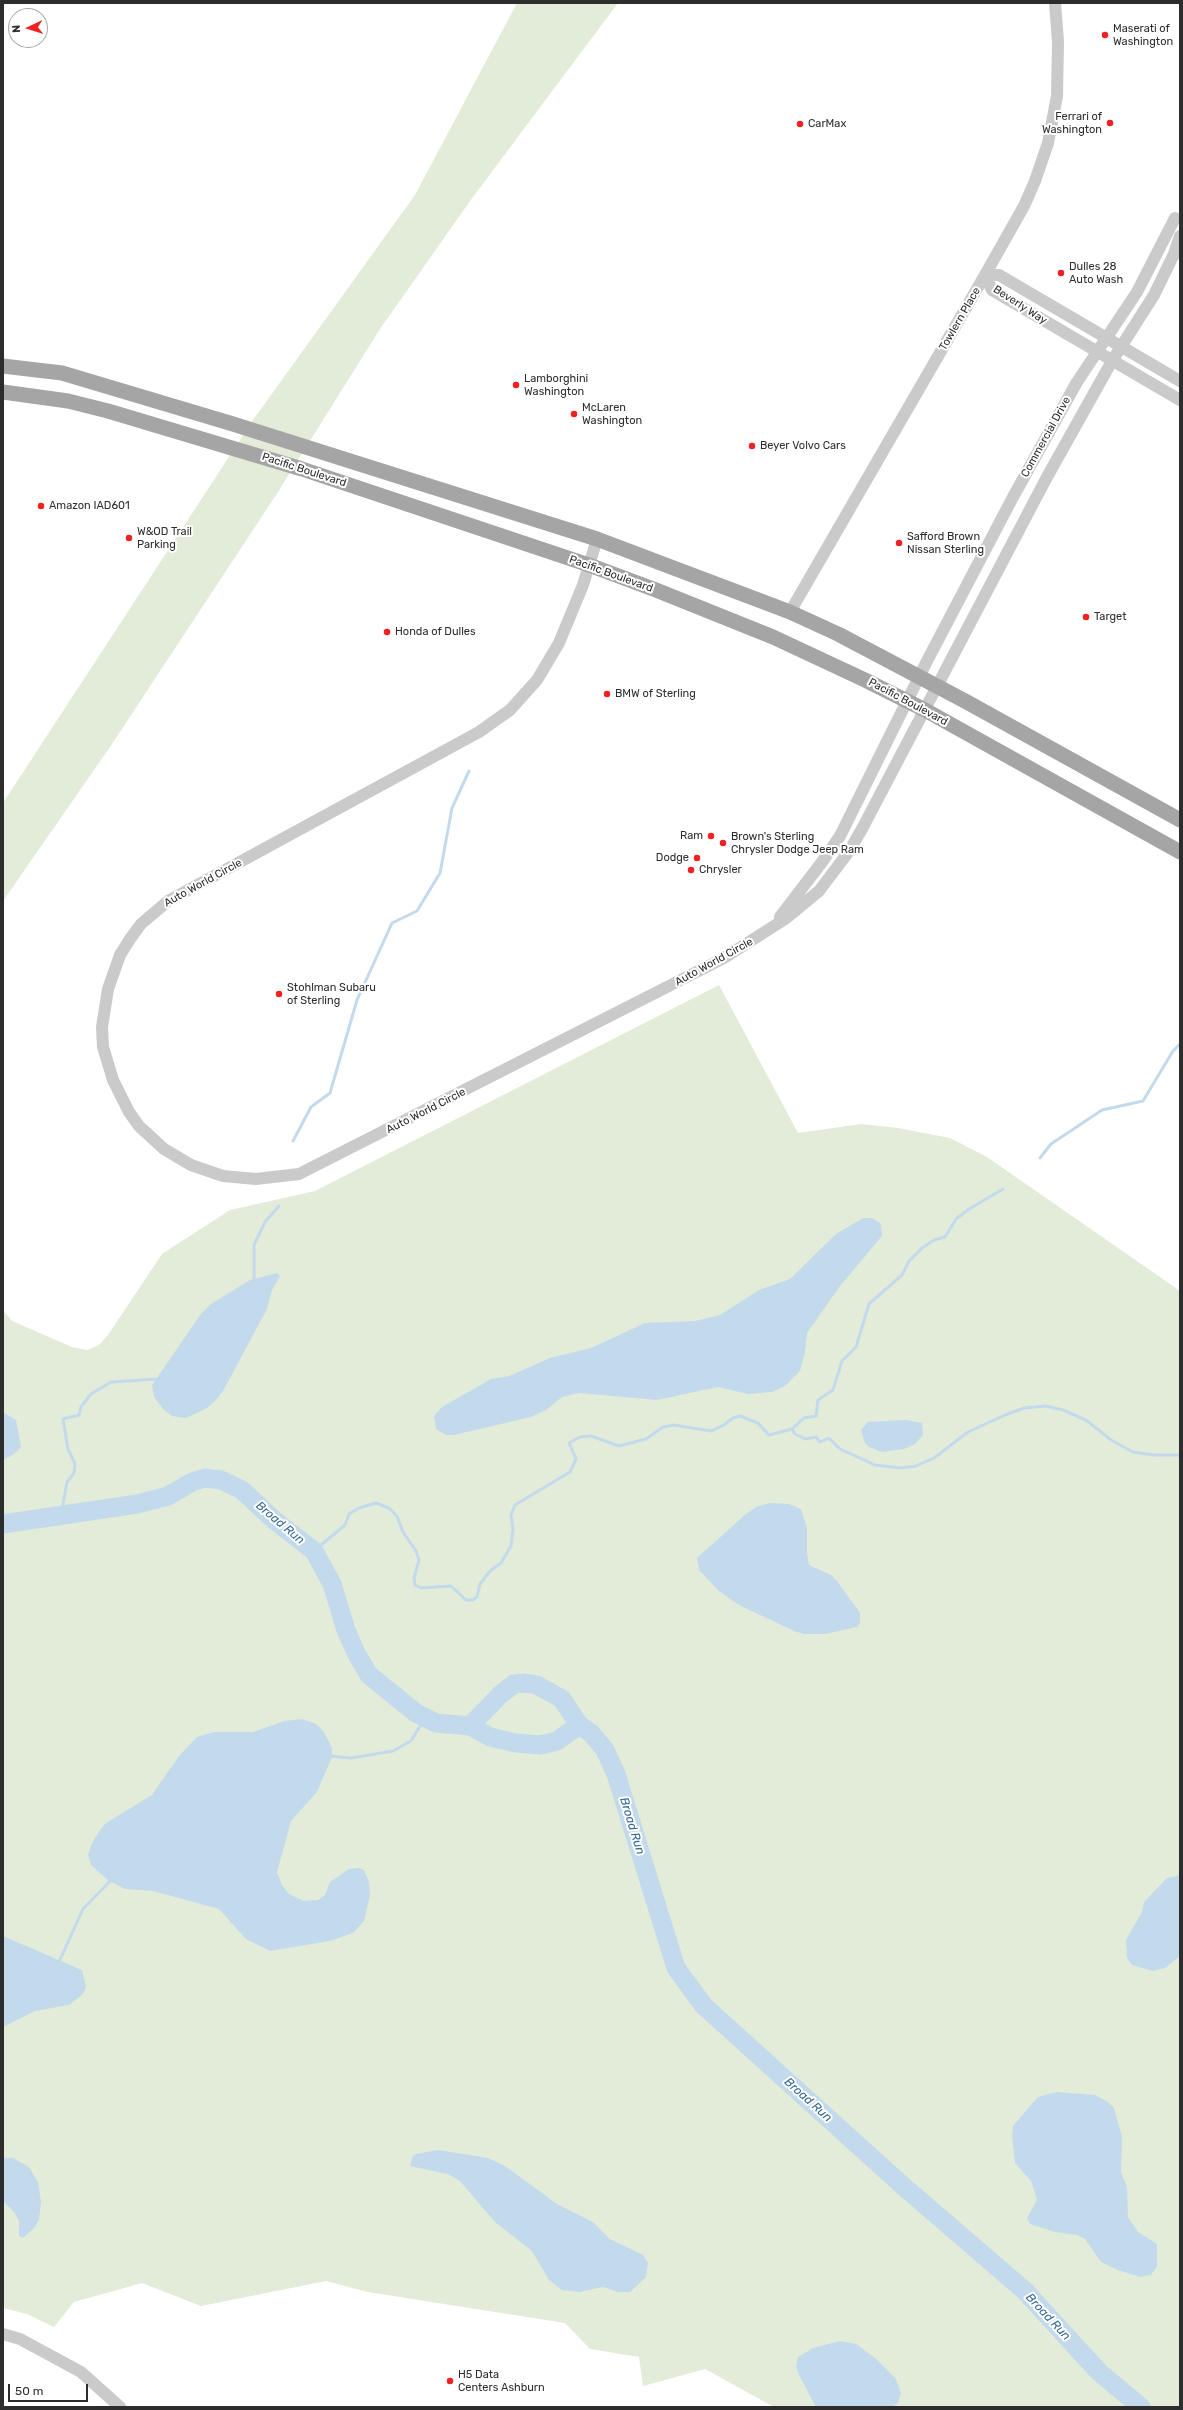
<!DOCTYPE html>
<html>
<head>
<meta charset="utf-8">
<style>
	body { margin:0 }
	#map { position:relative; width:1183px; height:2410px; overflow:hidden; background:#fff; font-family:Rubik,sans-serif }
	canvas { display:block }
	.frame { position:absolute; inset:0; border:4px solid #2d2d2d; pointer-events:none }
	.north { position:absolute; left:8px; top:8px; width:40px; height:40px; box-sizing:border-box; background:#fff; border:1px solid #ababab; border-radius:50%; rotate:266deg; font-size:11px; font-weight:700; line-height:16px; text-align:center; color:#2d2d2d }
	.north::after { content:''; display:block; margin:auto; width:14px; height:18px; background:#f12122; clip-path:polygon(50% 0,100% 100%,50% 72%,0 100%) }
	.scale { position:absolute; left:8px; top:2384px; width:80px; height:18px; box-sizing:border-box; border:2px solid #2d2d2d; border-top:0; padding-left:5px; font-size:12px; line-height:14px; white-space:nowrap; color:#2d2d2d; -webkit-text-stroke:3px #fff; paint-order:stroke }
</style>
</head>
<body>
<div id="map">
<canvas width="1183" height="2410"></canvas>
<div class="frame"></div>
<div class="north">N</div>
<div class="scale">50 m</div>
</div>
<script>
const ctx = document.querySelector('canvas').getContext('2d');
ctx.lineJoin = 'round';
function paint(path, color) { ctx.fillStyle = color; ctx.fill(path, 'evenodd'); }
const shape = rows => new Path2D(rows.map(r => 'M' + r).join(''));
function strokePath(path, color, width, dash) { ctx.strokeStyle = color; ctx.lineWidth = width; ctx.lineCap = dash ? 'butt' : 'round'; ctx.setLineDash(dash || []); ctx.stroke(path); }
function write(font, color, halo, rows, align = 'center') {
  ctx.font = font + ' Rubik,sans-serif'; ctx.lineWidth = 4; ctx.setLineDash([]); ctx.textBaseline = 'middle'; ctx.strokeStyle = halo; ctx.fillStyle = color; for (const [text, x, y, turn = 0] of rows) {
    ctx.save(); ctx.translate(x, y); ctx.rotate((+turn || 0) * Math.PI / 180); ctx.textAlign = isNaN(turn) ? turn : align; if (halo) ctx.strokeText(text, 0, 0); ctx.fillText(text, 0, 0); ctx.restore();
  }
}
const green = shape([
	[517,3,618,3,470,201,380,329,276,495,112,744,3,901,3,803,253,420,415,195],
	[719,985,798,1133,861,1124,898,1128,950,1138,987,1157,1180,1291,1180,2407,774,2407,705,2369,643,2386,639,2357,590,2349,565,2323,368,2292,326,2281,201,2306,142,2283,74,2302,54,2327,27,2314,3,2308,3,1310,12,1321,72,1347,87,1350,99,1345,108,1335,162,1254,230,1210,315,1191]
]);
const water = shape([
	[863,1218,872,1218,881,1224,882,1236,840,1286,807,1333,805,1352,800,1371,785,1386,772,1392,748,1394,718,1387,657,1400,579,1393,562,1397,546,1410,531,1417,454,1435,446,1435,436,1429,434,1416,442,1407,491,1379,509,1376,550,1358,591,1348,645,1323,695,1321,720,1315,759,1290,790,1279,836,1234],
	[277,1273,280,1276,272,1290,267,1309,223,1391,215,1401,207,1408,186,1418,172,1416,164,1410,154,1397,152,1385,201,1314,211,1304,250,1280],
	[3,1412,16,1420,21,1447,14,1454,3,1460],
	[906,1420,922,1423,923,1435,915,1444,904,1449,882,1452,869,1447,865,1443,861,1430,868,1422],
	[770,1503,789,1504,801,1509,807,1528,807,1553,809,1565,831,1575,837,1581,860,1613,860,1623,857,1627,825,1634,804,1634,794,1631,739,1605,719,1591,699,1570,697,1558,746,1514,756,1507],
	[302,1719,316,1724,324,1732,332,1748,332,1757,317,1792,291,1821,277,1872,282,1885,289,1894,304,1901,318,1900,325,1895,330,1882,349,1869,359,1868,364,1870,369,1882,370,1895,364,1921,353,1933,330,1941,270,1951,246,1939,219,1909,153,1891,125,1889,109,1881,91,1865,88,1855,92,1843,100,1830,106,1823,152,1795,179,1756,197,1737,214,1732,253,1732,284,1721],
	[1180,1875,1180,1956,1165,1968,1153,1971,1132,1965,1127,1958,1126,1940,1142,1912,1144,1902,1167,1878],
	[3,1936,82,1970,86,1987,83,1994,69,2005,35,2011,3,2027],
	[1056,2092,1095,2095,1108,2102,1114,2108,1122,2137,1121,2172,1127,2187,1128,2217,1138,2232,1157,2244,1157,2266,1151,2275,1140,2277,1118,2270,1101,2262,1085,2239,1077,2235,1055,2232,1030,2224,1027,2218,1037,2200,1031,2181,1015,2163,1012,2137,1013,2126,1038,2097],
	[438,2150,488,2158,505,2166,557,2204,593,2222,610,2239,643,2255,648,2263,646,2277,630,2292,618,2292,603,2287,579,2292,562,2290,549,2280,532,2251,495,2222,460,2181,448,2174,410,2166,413,2156,416,2154],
	[3,2158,13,2158,29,2167,38,2182,41,2202,39,2220,34,2228,23,2238,19,2236,19,2221,14,2212,3,2201],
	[840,2341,856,2344,875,2358,896,2379,901,2393,898,2403,892,2407,816,2407,799,2375,796,2366,798,2357,813,2348]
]);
const stream = shape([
	[293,1141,311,1107,330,1093,357,1000,392,923,417,911,440,873,452,808,469,771],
	[1040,1158,1051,1144,1102,1110,1143,1101,1173,1051,1180,1044],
	[254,1283,254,1245,265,1222,279,1206],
	[792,1429,795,1434,805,1439,816,1437,820,1442,829,1438,840,1449,875,1465,901,1468,916,1466,934,1458,968,1432,1005,1415,1024,1408,1046,1406,1063,1410,1086,1420,1111,1440,1133,1452,1153,1455,1180,1455],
	[61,1516,67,1482,74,1473,75,1464,68,1449,63,1419,79,1415,81,1407,91,1394,111,1382,158,1379],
	[314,1551,345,1525,349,1514,359,1508,376,1503,389,1508,397,1516,403,1532,416,1551,419,1560,414,1578,415,1585,421,1588,451,1586,466,1600,473,1600,477,1597,480,1584,490,1571,501,1563,511,1546,513,1529,511,1515,515,1505,570,1472,576,1459,569,1443,580,1437,591,1436,619,1446,646,1439,663,1427,674,1425,711,1431,724,1425,733,1418,740,1416,758,1423,769,1435,792,1429,804,1418,816,1416,818,1400,833,1390,842,1361,856,1347,869,1304,902,1275,909,1261,922,1248,934,1240,945,1237,956,1219,969,1209,1003,1189],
	[329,1756,351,1758,393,1751,411,1741,425,1718],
	[59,1962,83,1909,112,1879]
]);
const river = shape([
	[3,1524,137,1504,168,1496,192,1482,205,1478,221,1480,242,1490,274,1520,314,1551,332,1584,346,1630,356,1653,369,1675,416,1713,436,1723,470,1726,490,1737,516,1743,540,1745,557,1741,579,1725],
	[470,1726,500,1695,514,1684,525,1683,537,1685,562,1699,579,1725,591,1733,605,1750,616,1774,676,1968,704,2006,902,2185,1025,2291,1099,2372,1141,2407]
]);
const minor = shape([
	[1180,381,999,275,985,275,992,290,1180,400],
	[597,539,583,585,559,643,537,680,510,710,479,732,168,901,141,924,130,939,120,955,108,989,102,1027,103,1047,113,1080,129,1112,139,1126,164,1149,191,1165,223,1176,256,1179,299,1174,724,958,785,919,819,891,850,850,863,827,1047,477,1112,361,1154,295,1174,254,1180,236],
	[790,612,985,275,1024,206,1035,181,1048,143,1057,96,1058,42,1055,3],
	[780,917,822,862,840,836,927,661,1013,497,1077,382,1137,292,1175,218],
	[3,2334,20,2339,81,2372,120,2407]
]);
const major = shape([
	[3,366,62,373,233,424,597,539,790,612,838,634,965,701,1180,820],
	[3,392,68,401,108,411,302,469,589,565,656,590,773,637,865,680,925,710,1180,852]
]);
const markers = [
	[1105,35,4,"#f12122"],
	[1110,123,4,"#f12122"],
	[800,124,4,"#f12122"],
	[1061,273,4,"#f12122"],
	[516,385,4,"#f12122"],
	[574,414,4,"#f12122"],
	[752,446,4,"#f12122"],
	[41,506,4,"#f12122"],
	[129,538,4,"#f12122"],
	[899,543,4,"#f12122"],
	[1086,617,4,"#f12122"],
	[387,632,4,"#f12122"],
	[607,694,4,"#f12122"],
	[711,836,4,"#f12122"],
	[723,843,4,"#f12122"],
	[697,858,4,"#f12122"],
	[691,870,4,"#f12122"],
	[279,994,4,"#f12122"],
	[450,2381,4,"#f12122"]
];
const poiNames = [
	["Maserati of",1113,29],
	["Washington",1113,42],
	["Ferrari of",1102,117,"right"],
	["Washington",1102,130,"right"],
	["CarMax",808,124],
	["Dulles 28",1069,267],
	["Auto Wash",1069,280],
	["Lamborghini",524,379],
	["Washington",524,392],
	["McLaren",582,408],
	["Washington",582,421],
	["Beyer Volvo Cars",760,446],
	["Amazon IAD601",49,506],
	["W&OD Trail",137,532],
	["Parking",137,545],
	["Safford Brown",907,537],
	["Nissan Sterling",907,550],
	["Target",1094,617],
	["Honda of Dulles",395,632],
	["BMW of Sterling",615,694],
	["Ram",703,836,"right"],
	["Brown's Sterling",731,837],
	["Chrysler Dodge Jeep Ram",731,850],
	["Dodge",689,858,"right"],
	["Chrysler",699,870],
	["Stohlman Subaru",287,988],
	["of Sterling",287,1001],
	["H5 Data",458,2375],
	["Centers Ashburn",458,2388]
];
const streetNames = [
	["Beverly Way",1020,305,33],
	["Towlern Place",960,319,-60],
	["Commercial Drive",1046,437,-61],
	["Pacific Boulevard",304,470,18],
	["Pacific Boulevard",611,574,20],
	["Pacific Boulevard",908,702,28],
	["Auto World Circle",203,883,-29],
	["Auto World Circle",714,962,-29],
	["Auto World Circle",426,1111,-27]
];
const waterNames = [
	["Broad Run",280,1523,40],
	["Broad Run",632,1826,73],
	["Broad Run",808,2100,42],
	["Broad Run",1048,2317,47]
];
paint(green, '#e2ecd9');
paint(water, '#c3daed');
strokePath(stream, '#c3daed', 3);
strokePath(river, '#c3daed', 19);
strokePath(minor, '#cacaca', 12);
strokePath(major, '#a5a5a5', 15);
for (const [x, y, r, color] of markers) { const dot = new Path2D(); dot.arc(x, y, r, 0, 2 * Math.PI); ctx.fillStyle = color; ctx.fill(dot); strokePath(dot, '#fff', 1.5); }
write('11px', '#2d2d2d', '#fff', poiNames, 'left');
write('11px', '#2d2d2d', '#fff', streetNames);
write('italic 12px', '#366994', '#fff', waterNames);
</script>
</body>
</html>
